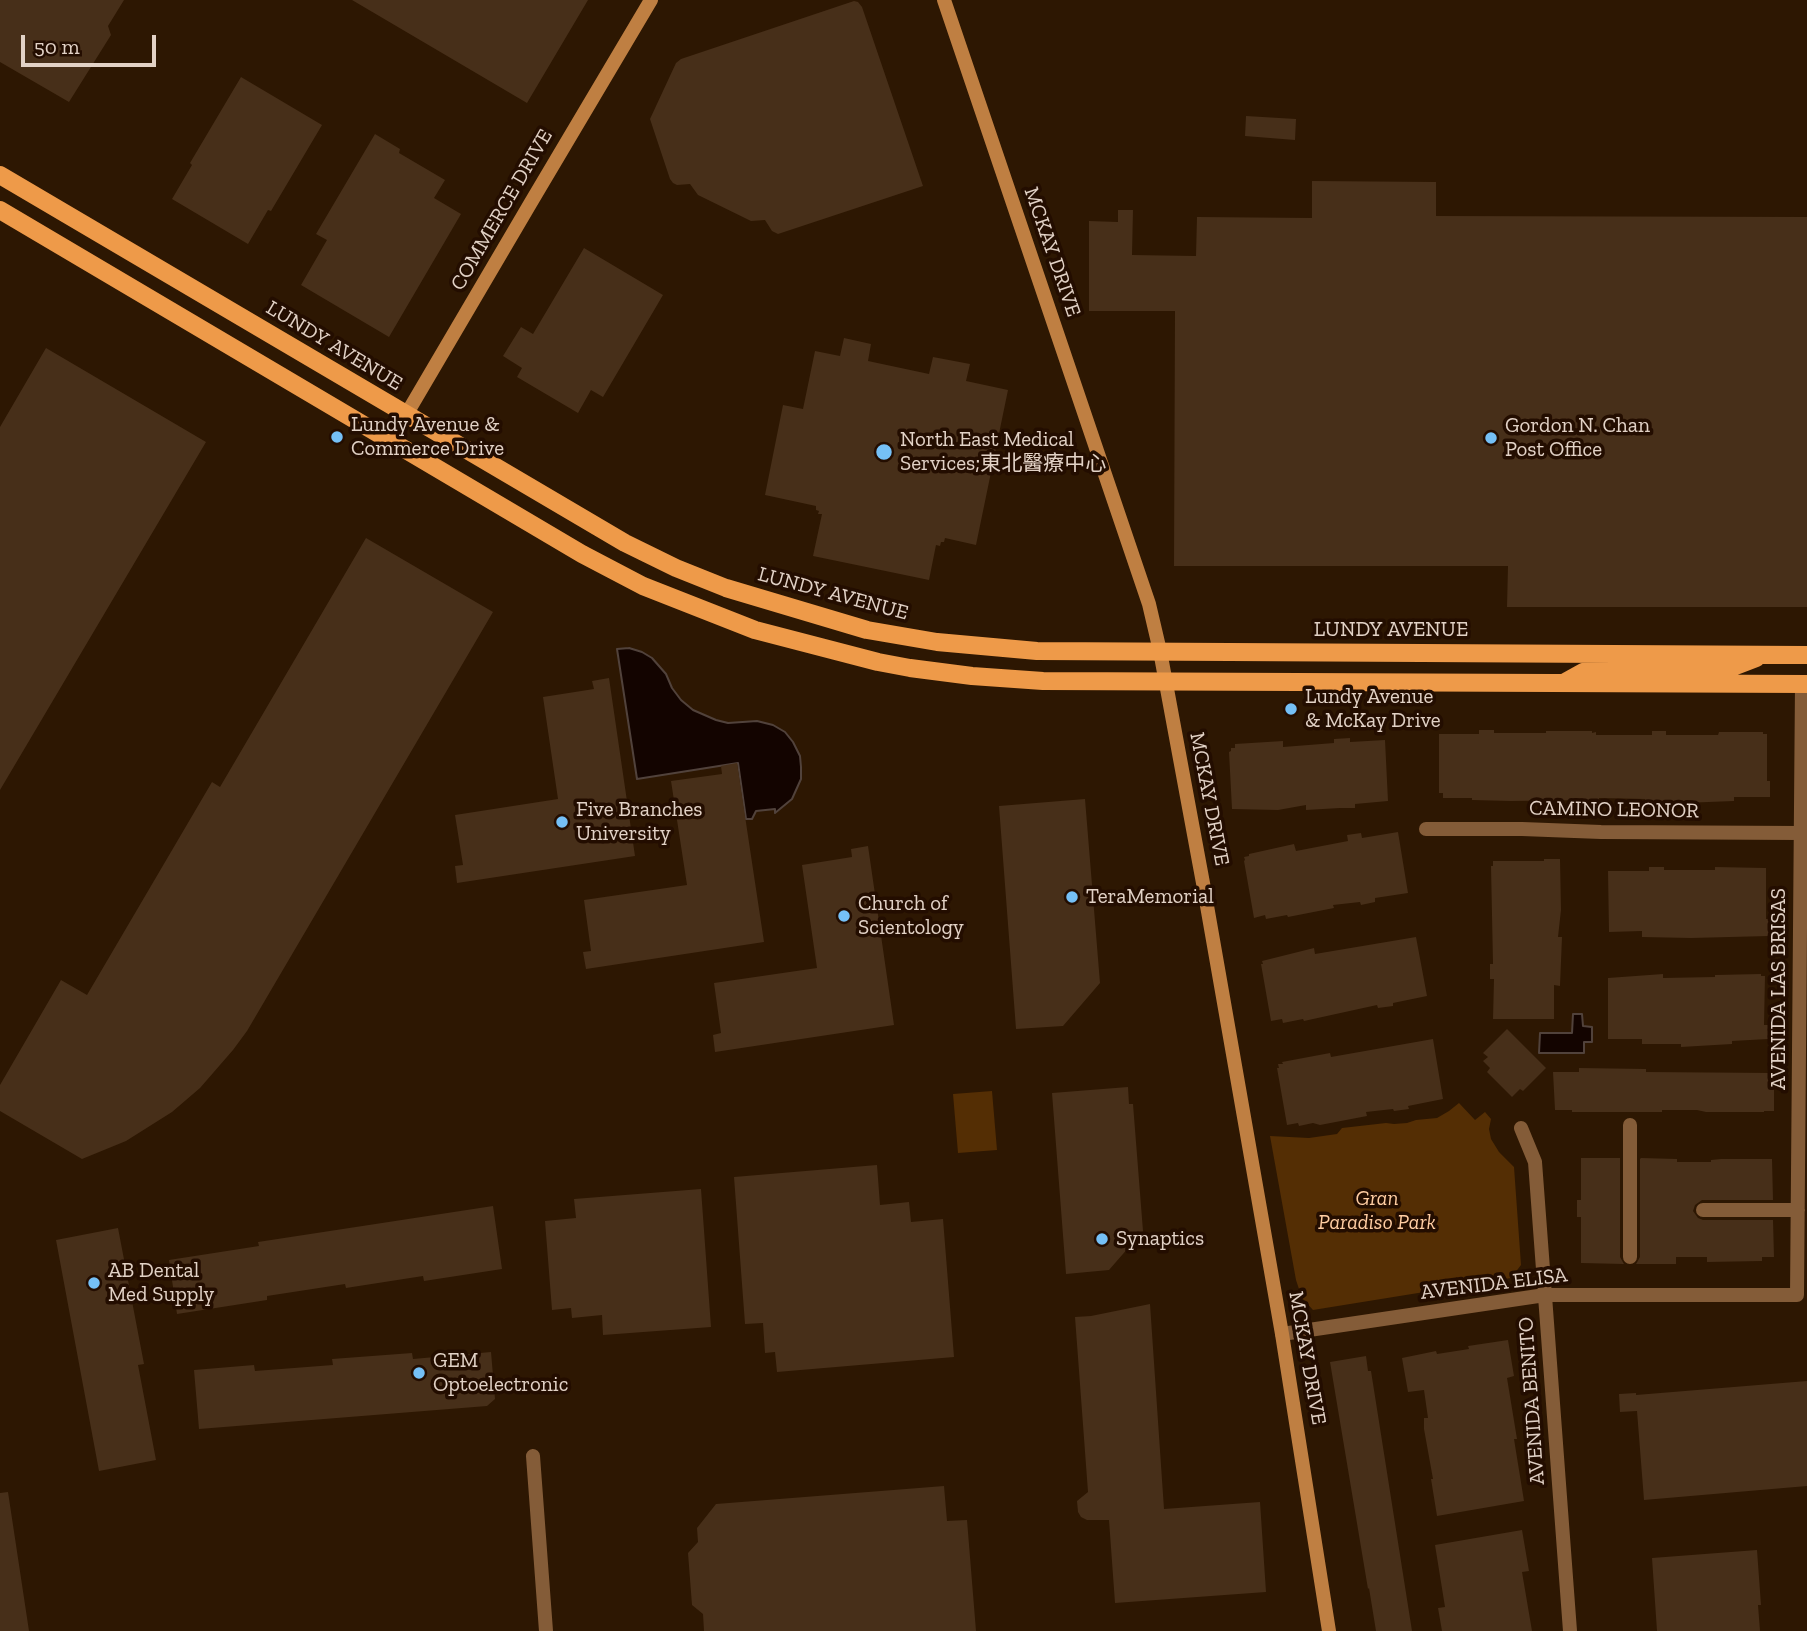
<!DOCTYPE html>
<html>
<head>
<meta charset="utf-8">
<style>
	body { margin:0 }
	#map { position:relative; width:1807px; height:1631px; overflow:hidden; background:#2d1702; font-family:"Zilla Slab",serif }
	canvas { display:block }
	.scale { position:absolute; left:21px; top:35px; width:135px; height:32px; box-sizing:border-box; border:4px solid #e2d2c6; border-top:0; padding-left:9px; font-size:21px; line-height:24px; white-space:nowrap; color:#e2d2c6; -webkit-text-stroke:5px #230d00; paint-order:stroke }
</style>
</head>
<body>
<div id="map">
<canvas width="1807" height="1631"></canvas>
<div class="scale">50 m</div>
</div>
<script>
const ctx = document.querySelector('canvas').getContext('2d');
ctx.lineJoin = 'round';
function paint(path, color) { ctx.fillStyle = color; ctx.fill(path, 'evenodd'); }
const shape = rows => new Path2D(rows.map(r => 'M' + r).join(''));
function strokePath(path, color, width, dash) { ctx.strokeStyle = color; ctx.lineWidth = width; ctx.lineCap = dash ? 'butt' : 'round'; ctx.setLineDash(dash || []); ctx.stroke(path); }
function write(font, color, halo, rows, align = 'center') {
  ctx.font = font + ' "Zilla Slab","Noto Sans SC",serif'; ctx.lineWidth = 7; ctx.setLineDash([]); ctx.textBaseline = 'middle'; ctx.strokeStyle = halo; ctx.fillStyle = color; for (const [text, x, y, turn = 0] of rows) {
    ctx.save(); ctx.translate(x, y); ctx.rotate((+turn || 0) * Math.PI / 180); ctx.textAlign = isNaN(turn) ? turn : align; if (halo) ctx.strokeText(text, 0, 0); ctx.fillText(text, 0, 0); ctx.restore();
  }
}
const green = shape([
	[992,1091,997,1150,958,1153,953,1094],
	[1459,1103,1475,1120,1485,1112,1491,1119,1489,1129,1491,1139,1499,1152,1514,1167,1521,1265,1511,1278,1313,1310,1302,1298,1296,1280,1270,1136,1309,1138,1337,1134,1342,1128,1386,1123,1394,1124,1407,1123,1416,1120,1437,1118,1449,1111]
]);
const water = shape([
	[629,648,642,652,652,658,666,674,672,688,681,700,693,710,716,720,728,723,757,721,773,725,785,732,793,742,800,756,801,767,801,779,792,799,775,813,775,809,756,811,752,819,746,819,738,763,637,779,617,649,629,648],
	[1573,1014,1582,1014,1583,1026,1592,1027,1592,1042,1584,1042,1584,1053,1539,1053,1540,1033,1572,1033,1573,1014]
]);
const building = shape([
	[0,0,124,0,108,26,111,35,69,102,0,62],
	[352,0,588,0,527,103],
	[854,1,858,2,862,7,923,186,778,234,772,231,765,220,751,221,698,195,690,184,677,185,673,183,670,179,650,119,676,63,681,59],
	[241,77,322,125,271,211,268,210,248,244,172,199,192,165,190,163],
	[1246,116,1296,119,1295,140,1245,136],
	[375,134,400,149,399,153,445,180,434,198,461,214,389,337,301,285,327,240,316,234],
	[1312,181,1436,182,1436,216,1807,217,1807,607,1507,607,1508,566,1174,566,1175,311,1089,311,1089,221,1118,222,1118,210,1133,210,1132,255,1196,256,1197,217,1312,218],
	[584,248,663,295,603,397,591,390,578,413,517,377,522,368,503,356,521,327,533,334],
	[844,338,871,344,868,361,929,374,933,357,970,364,966,381,1008,390,976,545,945,538,944,542,941,542,940,546,936,545,929,580,813,556,822,514,818,514,819,511,816,510,816,506,765,495,783,405,803,409,815,351,840,356],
	[46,348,206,442,0,790,0,427],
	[366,538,493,612,247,1031,233,1050,200,1088,172,1112,126,1141,82,1159,0,1111,0,1085,61,980,87,995,212,782,220,787],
	[609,678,635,856,457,883,455,866,463,865,455,815,558,799,543,697,594,689,592,681],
	[1479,730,1494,730,1494,733,1546,733,1546,731,1592,731,1592,733,1596,732,1596,735,1652,735,1652,731,1666,731,1666,735,1718,735,1719,732,1763,732,1763,734,1767,734,1767,781,1770,781,1770,797,1734,797,1734,801,1683,803,1683,801,1645,801,1645,799,1599,798,1599,800,1585,800,1511,801,1472,800,1472,798,1443,798,1443,793,1439,793,1439,734,1479,734],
	[1350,738,1350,742,1385,740,1388,801,1355,804,1355,808,1340,808,1306,810,1306,805,1278,810,1232,809,1229,752,1231,751,1231,748,1235,748,1235,744,1283,741,1283,747,1334,743,1334,739],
	[737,763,764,942,586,969,583,952,591,951,584,900,687,885,671,781,722,774,721,766],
	[1085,799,1100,983,1063,1026,1016,1029,999,806],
	[1398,832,1408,893,1375,898,1375,902,1361,905,1360,902,1333,905,1334,908,1288,917,1287,915,1266,919,1265,915,1254,918,1244,861,1245,860,1244,857,1249,856,1249,854,1294,844,1296,851,1348,841,1347,835,1361,833,1362,838],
	[868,846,894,1025,715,1052,713,1035,721,1033,714,983,817,968,802,865,852,857,851,849],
	[1544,859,1560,859,1561,910,1558,937,1562,937,1560,986,1554,985,1554,1019,1493,1019,1494,979,1490,979,1490,964,1493,964,1491,866,1493,866,1493,861,1544,861],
	[1649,867,1664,867,1664,870,1715,870,1715,867,1766,868,1766,919,1769,919,1769,936,1691,938,1642,937,1642,931,1609,932,1608,871,1649,871],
	[1416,937,1427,996,1393,1003,1393,1006,1378,1008,1377,1005,1304,1021,1303,1019,1283,1023,1282,1019,1271,1021,1261,964,1263,964,1262,961,1314,948,1315,954],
	[1663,974,1663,978,1715,977,1715,975,1761,974,1761,976,1765,976,1764,1025,1768,1025,1768,1039,1732,1041,1732,1044,1681,1047,1681,1044,1642,1044,1642,1039,1608,1039,1608,978],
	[1507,1029,1546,1068,1523,1091,1520,1089,1512,1097,1487,1072,1490,1068,1483,1061,1488,1057,1483,1053],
	[1433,1039,1443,1099,1408,1106,1409,1109,1394,1111,1393,1109,1366,1112,1367,1116,1320,1125,1313,1123,1299,1126,1298,1123,1287,1125,1277,1068,1279,1068,1278,1064,1283,1064,1282,1062,1330,1053,1331,1057],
	[1579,1068,1646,1069,1646,1072,1774,1073,1774,1111,1764,1111,1764,1112,1706,1112,1697,1110,1662,1110,1662,1112,1572,1112,1572,1110,1555,1110,1553,1072,1579,1072],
	[1128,1087,1129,1104,1133,1104,1143,1231,1109,1270,1066,1274,1052,1093],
	[1581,1158,1620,1158,1620,1257,1624,1264,1581,1263,1581,1217,1577,1217,1577,1200,1581,1200],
	[1641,1158,1677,1159,1677,1162,1711,1162,1711,1160,1721,1159,1772,1159,1773,1200,1702,1200,1695,1205,1693,1211,1698,1218,1703,1220,1773,1220,1774,1257,1762,1257,1762,1261,1707,1262,1707,1257,1676,1257,1676,1264,1636,1264,1640,1257,1640,1159],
	[877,1165,880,1205,909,1202,911,1222,943,1219,954,1357,777,1372,775,1352,765,1353,763,1323,745,1324,734,1177],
	[701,1189,711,1327,603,1335,602,1315,572,1318,571,1308,552,1310,545,1221,576,1218,574,1199],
	[493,1206,502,1269,424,1281,423,1276,346,1288,345,1284,267,1296,267,1300,177,1314,169,1260,259,1246,258,1242],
	[118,1228,144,1364,138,1365,156,1460,99,1471,56,1240],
	[1150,1304,1164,1509,1260,1502,1266,1592,1115,1603,1109,1520,1087,1520,1081,1517,1078,1512,1077,1501,1088,1492,1075,1317,1091,1316],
	[1508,1340,1514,1376,1507,1378,1517,1439,1514,1439,1524,1501,1437,1516,1431,1479,1433,1479,1424,1429,1424,1418,1428,1418,1424,1390,1408,1392,1402,1358,1436,1351,1437,1354,1469,1349,1468,1346],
	[491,1352,495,1399,487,1406,199,1429,194,1370,254,1365,255,1371,333,1365,332,1359,412,1353,413,1359],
	[1366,1356,1368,1371,1371,1371,1412,1631,1376,1631,1369,1588,1368,1589,1330,1362],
	[1807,1381,1807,1486,1644,1500,1637,1411,1620,1412,1619,1394,1636,1393,1636,1395],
	[944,1486,947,1521,967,1520,976,1631,704,1631,703,1614,692,1605,688,1553,698,1542,697,1528,716,1504],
	[8,1492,29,1631,0,1631,0,1493],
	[1522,1530,1529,1571,1522,1572,1532,1631,1442,1631,1438,1608,1445,1607,1435,1545],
	[1757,1550,1761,1605,1758,1605,1760,1631,1657,1631,1652,1558]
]);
const street = shape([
	[1426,829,1522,829,1601,832,1801,833],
	[1630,1125,1630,1257],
	[1521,1128,1535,1162,1570,1631],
	[1703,1210,1798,1210],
	[1282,1334,1545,1295,1797,1295,1802,684],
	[533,1456,546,1631]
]);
const secondary = shape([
	[944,0,1149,604,1160,651,1203,883,1282,1334,1329,1631],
	[393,442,406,415,530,204,651,0]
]);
const primary = shape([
	[0,175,625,543,676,568,726,588,867,630,937,642,1037,651,1807,655],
	[0,210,582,554,643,586,755,630,878,662,910,668,972,676,1043,681,1807,684],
	[1565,682,1583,672,1605,669,1697,670,1730,668,1756,658]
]);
const markers = [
	[337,437,7,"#75c0f6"],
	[1491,438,7,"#75c0f6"],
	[884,452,9,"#75c0f6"],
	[1291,709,7,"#75c0f6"],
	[562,822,7,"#75c0f6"],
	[1072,897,7,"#75c0f6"],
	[844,916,7,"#75c0f6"],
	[1102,1239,7,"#75c0f6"],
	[94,1283,7,"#75c0f6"],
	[419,1373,7,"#75c0f6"]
];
const streetNames = [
	["COMMERCE DRIVE",502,210,-60],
	["MCKAY DRIVE",1052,252,71],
	["LUNDY AVENUE",334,346,31],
	["LUNDY AVENUE",833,594,15],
	["LUNDY AVENUE",1391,630],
	["MCKAY DRIVE",1209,799,79],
	["CAMINO LEONOR",1614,810,1],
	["AVENIDA LAS BRISAS",1779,989,-90],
	["AVENIDA ELISA",1494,1284,-7],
	["MCKAY DRIVE",1307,1358,80],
	["AVENIDA BENITO",1532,1401,-94]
];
const poiNames = [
	["Lundy Avenue &",351,425],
	["Commerce Drive",351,449],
	["Gordon N. Chan",1505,426],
	["Post Office",1505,450],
	["North East Medical",900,440],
	["Services;東北醫療中心",900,464],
	["Lundy Avenue",1305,697],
	["& McKay Drive",1305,721],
	["Five Branches",576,810],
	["University",576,834],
	["TeraMemorial",1086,897],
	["Church of",858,904],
	["Scientology",858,928],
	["Synaptics",1116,1239],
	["AB Dental",108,1271],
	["Med Supply",108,1295],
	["GEM",433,1361],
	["Optoelectronic",433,1385]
];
const parkNames = [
	["Gran",1377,1199],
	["Paradiso Park",1377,1223]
];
paint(green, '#542e04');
paint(water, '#130400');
strokePath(water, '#51423b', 2);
paint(building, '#472f19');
strokePath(street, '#845c38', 14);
strokePath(secondary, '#bf7f42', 14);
strokePath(primary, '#ee9a49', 18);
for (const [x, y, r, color] of markers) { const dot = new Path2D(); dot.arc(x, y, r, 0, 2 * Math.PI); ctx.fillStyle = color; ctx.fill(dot); strokePath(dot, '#230d00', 2.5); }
write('21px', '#e2d2c6', '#230d00', streetNames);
write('21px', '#e2d2c6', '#230d00', poiNames, 'left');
write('italic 21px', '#ffcda2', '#230d00', parkNames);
</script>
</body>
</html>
